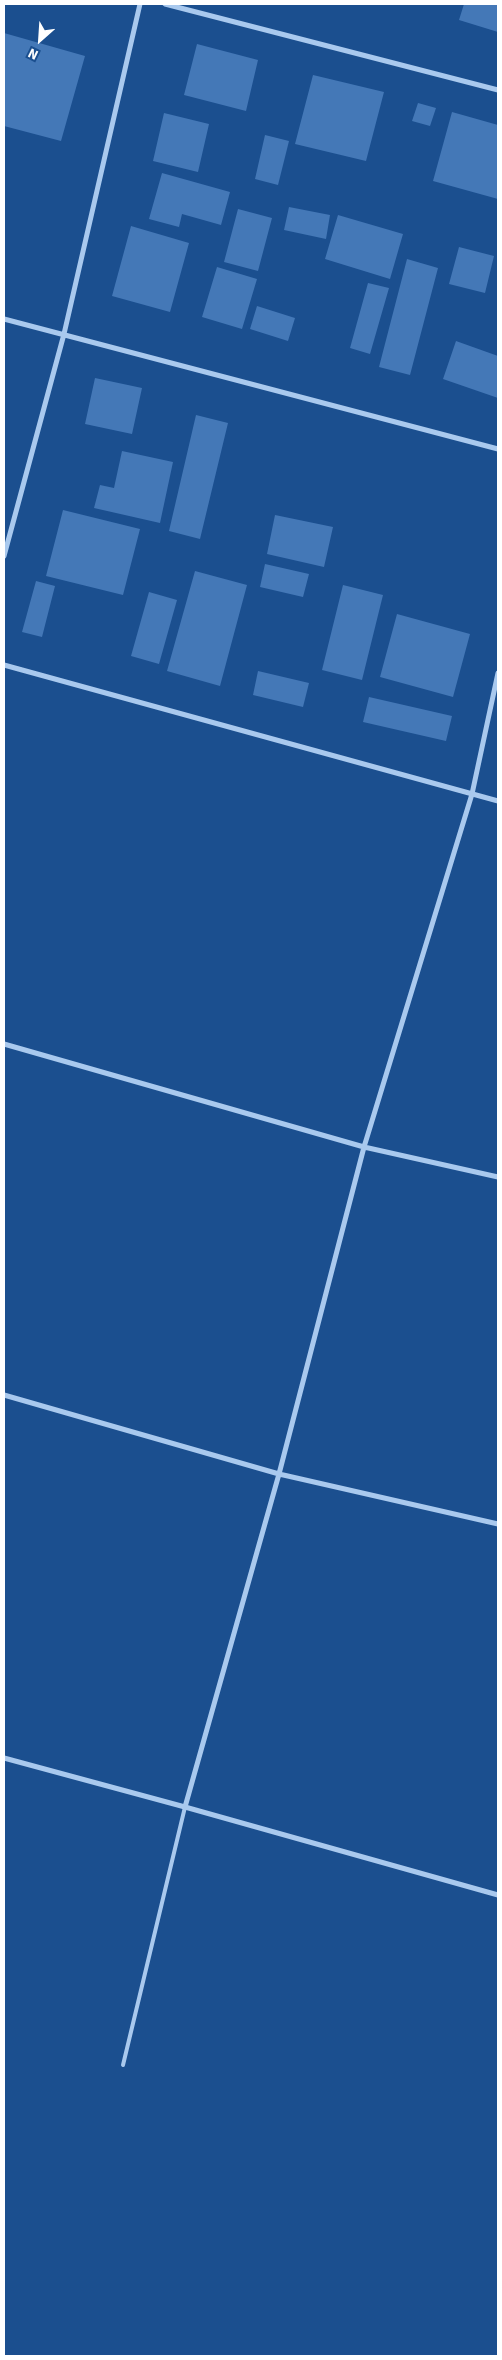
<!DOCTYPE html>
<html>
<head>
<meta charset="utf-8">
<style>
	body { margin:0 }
	#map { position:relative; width:502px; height:2360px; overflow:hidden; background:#1b4f8f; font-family:"Source Sans 3",sans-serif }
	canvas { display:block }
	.frame { position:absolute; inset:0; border:5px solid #fff; pointer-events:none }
	.north { position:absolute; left:15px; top:15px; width:50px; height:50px; -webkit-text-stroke:4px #1b4f8f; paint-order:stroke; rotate:206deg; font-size:14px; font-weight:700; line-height:20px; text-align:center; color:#fff }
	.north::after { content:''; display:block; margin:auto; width:18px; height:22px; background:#fff; clip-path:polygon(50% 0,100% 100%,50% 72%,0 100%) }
</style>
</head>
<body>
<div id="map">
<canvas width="502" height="2360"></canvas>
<div class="frame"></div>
<div class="north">N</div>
</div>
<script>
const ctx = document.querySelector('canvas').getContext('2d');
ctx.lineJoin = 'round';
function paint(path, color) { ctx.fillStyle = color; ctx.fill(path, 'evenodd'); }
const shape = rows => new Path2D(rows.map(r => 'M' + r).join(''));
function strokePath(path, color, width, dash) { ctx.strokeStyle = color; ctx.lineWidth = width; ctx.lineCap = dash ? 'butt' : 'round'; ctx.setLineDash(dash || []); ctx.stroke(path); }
const building = shape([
	[464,4,498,4,498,32,459,20],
	[4,33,85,56,61,141,4,126],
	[197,44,258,60,246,111,184,95],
	[313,75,384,92,366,161,295,144],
	[418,103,436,108,430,126,412,121],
	[452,112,498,125,498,199,433,181],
	[164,113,209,124,198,172,153,161],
	[265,135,289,141,278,185,255,179],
	[162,173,230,192,221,225,182,214,179,227,149,219],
	[289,207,330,215,326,239,284,230],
	[238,209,272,218,258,271,224,262],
	[338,215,403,234,390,279,325,259],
	[131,226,189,243,170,312,112,296],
	[459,247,494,256,485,293,449,284],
	[407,259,438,268,410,375,379,367],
	[217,267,257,279,242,329,202,317],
	[368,283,389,288,370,354,350,348],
	[257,306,295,318,288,341,250,329],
	[456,341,498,356,498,398,443,379],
	[95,378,142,388,132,434,85,424],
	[196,415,228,423,200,539,169,531],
	[122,451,173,462,160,523,94,508,100,485,114,488],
	[63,510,140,529,123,595,46,576],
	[275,515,333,527,324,567,267,554],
	[265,564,309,574,303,597,260,587],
	[195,571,247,585,220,686,167,671],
	[36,581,55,586,42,637,22,632],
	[343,585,383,595,362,680,322,670],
	[149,592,177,600,159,664,131,656],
	[397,614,470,634,453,697,380,677],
	[258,671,309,683,303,707,253,695],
	[369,697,452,716,446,741,363,722]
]);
const lane = shape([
	[123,2065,185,1807]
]);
const street = shape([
	[165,4,498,90],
	[4,319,498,449],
	[4,556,64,334,140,4],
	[4,665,498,801],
	[4,1044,364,1147,498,1177],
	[4,1395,279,1474,498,1524],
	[4,1758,185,1807,498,1895],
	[185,1807,279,1474,364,1147,472,794,498,673]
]);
paint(building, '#4478b7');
strokePath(lane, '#a9c9ee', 4);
strokePath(street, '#a9c9ee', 5);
</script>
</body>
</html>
